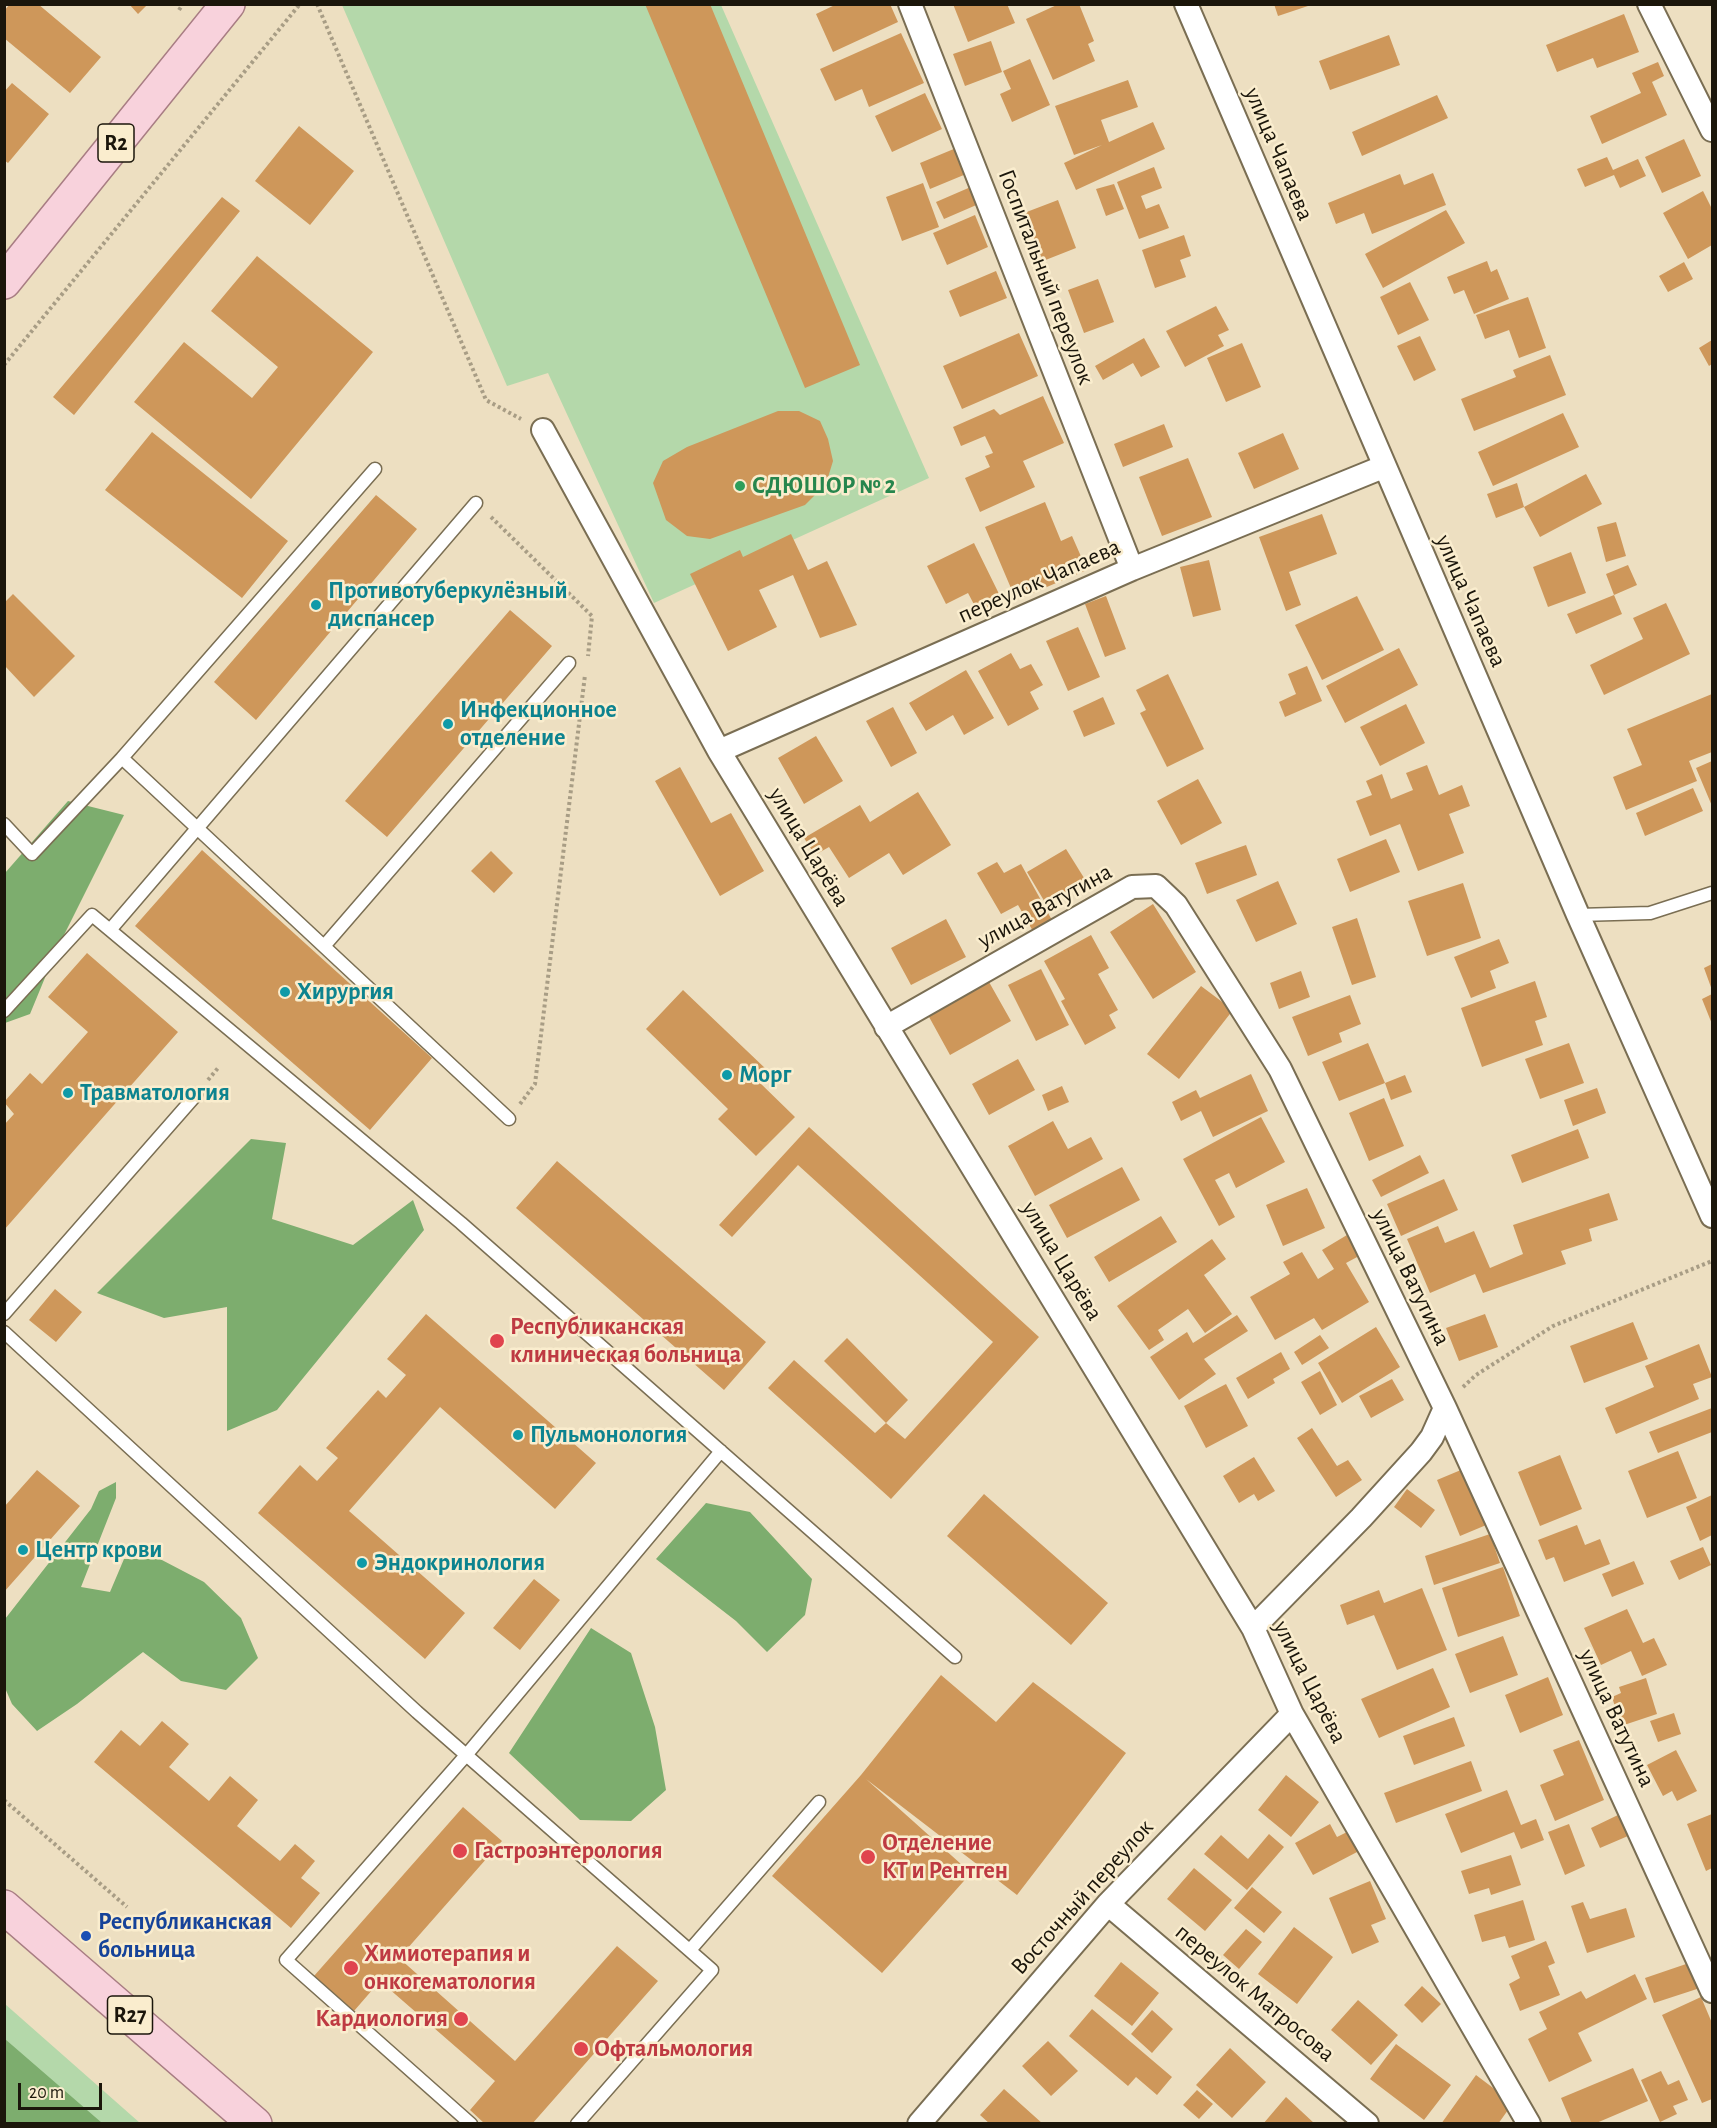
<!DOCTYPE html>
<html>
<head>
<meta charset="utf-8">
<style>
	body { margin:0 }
	#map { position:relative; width:1717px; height:2128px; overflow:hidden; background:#eddfc1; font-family:"Alegreya Sans",sans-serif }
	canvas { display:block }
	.frame { position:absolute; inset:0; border:6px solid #1b160b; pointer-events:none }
	.scale { position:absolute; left:18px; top:2083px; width:84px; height:27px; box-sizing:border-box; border:3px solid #1b160b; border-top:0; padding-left:8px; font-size:18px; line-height:21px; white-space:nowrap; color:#1b160b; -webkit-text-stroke:4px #faedce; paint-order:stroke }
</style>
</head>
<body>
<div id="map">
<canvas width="1717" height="2128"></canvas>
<div class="frame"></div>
<div class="scale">20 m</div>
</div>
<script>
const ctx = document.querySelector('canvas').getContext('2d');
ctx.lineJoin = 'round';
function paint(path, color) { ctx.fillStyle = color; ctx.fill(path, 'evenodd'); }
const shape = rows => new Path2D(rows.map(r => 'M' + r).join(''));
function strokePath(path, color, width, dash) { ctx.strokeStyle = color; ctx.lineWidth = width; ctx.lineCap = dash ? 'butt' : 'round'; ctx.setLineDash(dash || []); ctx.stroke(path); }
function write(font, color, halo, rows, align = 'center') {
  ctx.font = font + ' "Alegreya Sans",sans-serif'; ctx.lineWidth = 5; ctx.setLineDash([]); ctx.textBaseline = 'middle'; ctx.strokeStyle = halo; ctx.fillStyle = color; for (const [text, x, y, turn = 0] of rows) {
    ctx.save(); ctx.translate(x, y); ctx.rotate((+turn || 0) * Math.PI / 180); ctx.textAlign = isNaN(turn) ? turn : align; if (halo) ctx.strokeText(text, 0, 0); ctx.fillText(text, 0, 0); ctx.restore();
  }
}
const green = shape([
	[342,5,721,5,929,478,654,603,548,373,507,386],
	[5,2004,140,2123,5,2123]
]);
const forest = shape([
	[68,801,124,815,56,951,30,1014,5,1023,5,873],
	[251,1139,286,1143,272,1219,353,1245,413,1200,424,1230,277,1410,227,1431,227,1307,164,1318,97,1293],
	[116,1482,116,1498,81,1587,110,1592,124,1559,160,1559,204,1582,241,1618,258,1658,226,1690,181,1681,143,1652,77,1704,37,1731,12,1704,5,1688,5,1619,91,1509,99,1491],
	[706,1503,750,1512,812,1579,805,1615,767,1652,736,1621,656,1559],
	[591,1628,631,1653,655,1727,666,1790,631,1821,580,1820,509,1753],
	[4,2039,5,2039,102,2123,5,2123]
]);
const building = shape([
	[10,4,38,4,101,57,70,93,4,38,4,11],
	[129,4,148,4,138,14],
	[645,4,710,4,860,365,805,388],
	[837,4,890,4,898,22,833,52,816,14],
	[953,4,1007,4,1015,23,968,42],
	[1059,4,1079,4,1094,41,1088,44,1095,61,1053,80,1026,19],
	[1274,4,1311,4,1311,5,1278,16],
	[1624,14,1639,52,1597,68,1593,58,1557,72,1546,45],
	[901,33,924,83,869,107,862,89,835,101,820,69],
	[1389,35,1400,65,1330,90,1319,61],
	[991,41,1002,72,965,86,953,54],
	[1030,59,1050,105,1012,122,1000,94,1011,89,1003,71],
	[1658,62,1664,76,1652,82,1667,115,1602,144,1590,116,1641,93,1632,73],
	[1128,80,1138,107,1101,120,1109,142,1153,122,1165,149,1076,190,1064,163,1102,145,1074,155,1055,106],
	[12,83,49,114,8,163,4,160,4,92],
	[925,93,942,129,892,152,875,116],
	[1437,95,1448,118,1362,156,1352,132],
	[299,126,354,171,310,225,255,181],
	[1684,139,1701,176,1662,193,1645,157],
	[961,146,971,172,930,189,920,163],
	[1607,157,1613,170,1638,159,1646,176,1620,188,1614,175,1585,187,1577,169],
	[1154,167,1162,188,1141,196,1146,209,1159,204,1169,228,1139,239,1117,182],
	[1433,173,1446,205,1372,234,1364,213,1336,224,1328,203,1400,174,1404,185],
	[923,183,939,227,902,241,886,197],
	[1114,184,1124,209,1106,216,1096,189],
	[973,186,981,203,944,219,936,202],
	[1703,191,1712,209,1712,245,1688,259,1663,213],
	[222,197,240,211,74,415,53,397],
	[1058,200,1076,248,1043,261,1024,213],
	[1446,210,1465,243,1383,288,1365,254],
	[975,215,988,247,947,265,933,233],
	[1184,235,1191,256,1180,260,1186,277,1155,288,1142,250],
	[257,256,373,352,251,499,134,402,184,342,252,398,278,367,211,311],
	[1487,261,1491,272,1497,269,1509,299,1474,314,1464,290,1454,294,1447,277],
	[1684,262,1693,279,1668,292,1659,276],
	[996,271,1007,298,960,317,949,291],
	[1098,279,1114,322,1084,333,1068,290],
	[1410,282,1429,320,1398,335,1380,297],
	[1528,297,1546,348,1519,358,1509,330,1485,339,1476,315],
	[1216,306,1229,330,1218,335,1224,346,1185,367,1166,331],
	[1019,333,1038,376,962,409,943,366],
	[1420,336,1436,370,1414,381,1397,346],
	[1144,338,1160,367,1141,377,1133,363,1103,380,1095,366],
	[1712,340,1712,364,1709,366,1699,348],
	[1242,343,1261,387,1226,402,1207,358],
	[1550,355,1566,395,1474,431,1461,399,1516,377,1513,370],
	[1043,396,1064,443,1023,461,1035,487,980,512,965,478,990,467,985,456,993,453,985,436,961,446,953,427,994,409,1000,415],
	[778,411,799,411,820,421,828,439,833,461,826,484,805,505,710,539,687,536,666,520,653,483,663,461,687,447],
	[1563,413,1579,447,1493,486,1478,452],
	[1164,424,1173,447,1123,467,1114,444],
	[152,432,288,541,242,598,105,490],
	[1283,433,1299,469,1254,489,1238,453],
	[1188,458,1212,517,1162,536,1139,477],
	[1586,474,1602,504,1540,537,1524,507,1496,518,1487,494,1517,483,1524,507],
	[376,495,417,529,256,720,214,682],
	[1045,502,1061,541,1072,536,1087,570,1016,600,985,527],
	[1322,514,1337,554,1289,572,1301,605,1286,611,1259,537],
	[1616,522,1626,556,1606,562,1597,527],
	[791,534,808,570,827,561,857,625,820,638,793,575,759,590,777,627,728,651,690,574,740,550,743,557],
	[974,543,1003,602,979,614,968,593,946,604,927,566],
	[1571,552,1586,593,1548,607,1533,567],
	[1209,560,1221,610,1193,617,1180,567],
	[1628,565,1637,585,1614,595,1606,574],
	[13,594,75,656,34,697,4,665,4,603],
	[1614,595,1622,614,1576,634,1567,614],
	[1106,596,1126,649,1105,657,1085,604],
	[1357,596,1384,650,1322,680,1295,625],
	[1666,603,1690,654,1604,695,1590,665,1643,639,1633,618],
	[510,610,552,646,387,837,345,801],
	[1078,627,1100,677,1068,691,1046,641],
	[1399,648,1418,685,1345,723,1326,686],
	[1011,653,1020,669,1031,664,1043,685,1030,692,1039,709,1008,726,978,671],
	[1307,666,1322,701,1285,717,1279,702,1296,694,1288,674],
	[966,670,994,718,964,735,953,715,926,731,909,703],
	[1168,674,1204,749,1167,767,1140,713,1146,710,1136,690],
	[1712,694,1712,752,1689,761,1697,781,1626,810,1613,777,1642,765,1627,729],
	[1103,697,1115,724,1084,737,1073,711],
	[1406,704,1425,743,1380,766,1360,727],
	[893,707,917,753,891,767,866,721],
	[816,736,843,781,804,804,778,758],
	[1712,761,1712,806,1696,768],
	[1427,765,1439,795,1462,785,1470,806,1449,814,1464,853,1418,871,1400,824,1370,836,1356,801,1372,795,1366,781,1382,774,1391,799,1413,790,1406,773],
	[680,767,711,823,731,813,764,871,720,896,655,781],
	[1198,779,1222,823,1181,845,1157,801],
	[1693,788,1703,811,1645,836,1636,813],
	[918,792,951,845,903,875,889,853,849,878,829,847,815,855,804,838,860,805,870,822],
	[1386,839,1400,872,1350,892,1337,859],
	[1246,845,1257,875,1207,894,1195,863],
	[1066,849,1086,881,1046,904,1027,872],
	[202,850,432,1058,370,1130,135,926],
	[491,851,513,873,494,893,471,871],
	[997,862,1004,873,1021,864,1053,922,1034,933,1018,905,1001,914,977,873],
	[1278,881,1297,924,1256,942,1236,900],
	[1463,883,1481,938,1427,956,1408,901],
	[1153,904,1196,972,1153,999,1110,932],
	[1357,918,1376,977,1352,985,1332,927],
	[946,919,966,957,911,985,891,948],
	[1091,935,1109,968,1098,974,1118,1010,1109,1015,1116,1028,1085,1045,1061,1001,1065,999,1044,961],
	[1499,939,1509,963,1490,971,1496,988,1471,998,1454,957],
	[87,953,178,1032,4,1230,4,1125,14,1114,4,1102,30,1073,42,1084,88,1032,48,997],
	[1712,964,1712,990,1704,968],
	[1041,969,1069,1025,1036,1041,1008,985],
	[1301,971,1310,997,1279,1009,1270,983],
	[1535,981,1547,1017,1535,1021,1543,1045,1482,1067,1461,1008],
	[989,982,1011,1021,950,1055,928,1015],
	[1201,986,1233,1010,1179,1079,1147,1054],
	[683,990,767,1070,757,1080,795,1117,756,1156,718,1119,728,1109,646,1029],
	[1712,994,1712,1024,1702,999],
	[1350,995,1361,1024,1339,1033,1342,1042,1308,1056,1292,1017],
	[1368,1043,1385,1083,1405,1075,1412,1092,1391,1100,1385,1083,1339,1101,1322,1062],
	[1569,1043,1584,1083,1540,1099,1525,1059],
	[1018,1059,1035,1090,989,1115,972,1084],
	[1251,1074,1268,1111,1213,1137,1201,1111,1181,1121,1172,1102,1196,1090,1200,1098],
	[1062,1086,1069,1102,1048,1111,1042,1095],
	[1597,1088,1606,1113,1573,1126,1564,1100],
	[1384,1098,1404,1146,1369,1161,1349,1113],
	[1261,1117,1285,1162,1236,1188,1229,1173,1215,1180,1235,1217,1219,1226,1183,1159],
	[1053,1121,1068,1149,1091,1137,1103,1159,1035,1196,1008,1146],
	[809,1127,1039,1337,891,1499,768,1388,794,1360,875,1433,886,1423,824,1361,847,1338,908,1400,886,1423,905,1439,993,1342,798,1165,732,1237,719,1225],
	[1578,1129,1589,1158,1522,1183,1511,1155],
	[1420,1155,1429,1173,1381,1197,1372,1180],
	[557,1161,766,1342,724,1390,516,1208],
	[1122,1167,1140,1200,1067,1238,1049,1205],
	[1444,1179,1458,1210,1401,1236,1387,1204],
	[1307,1188,1325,1228,1283,1246,1266,1205],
	[1609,1193,1618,1220,1589,1229,1592,1241,1561,1251,1566,1264,1483,1293,1475,1274,1430,1293,1407,1239,1438,1226,1445,1243,1474,1231,1490,1268,1523,1254,1513,1225],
	[1161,1216,1177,1242,1109,1282,1094,1257],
	[1347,1235,1359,1256,1346,1263,1369,1302,1322,1330,1314,1318,1275,1340,1250,1297,1290,1274,1283,1262,1302,1252,1318,1279,1334,1269,1322,1250],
	[1212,1239,1226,1259,1204,1275,1232,1314,1205,1333,1188,1309,1158,1330,1164,1340,1149,1350,1117,1306],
	[55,1289,82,1312,56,1342,29,1320],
	[426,1314,596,1463,555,1509,440,1407,349,1511,465,1613,425,1659,258,1513,300,1465,317,1481,338,1458,326,1448,378,1390,386,1398,406,1375,387,1359],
	[1485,1314,1498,1347,1459,1361,1446,1328],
	[1237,1315,1248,1331,1204,1359,1216,1374,1179,1400,1150,1357,1187,1332,1193,1343],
	[1633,1322,1648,1359,1584,1383,1570,1346],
	[1376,1327,1400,1367,1342,1403,1318,1363],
	[1320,1335,1329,1348,1302,1365,1294,1352],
	[1699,1344,1712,1377,1693,1384,1699,1399,1616,1434,1605,1408,1654,1387,1645,1366],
	[1281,1352,1290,1369,1273,1379,1275,1383,1248,1399,1236,1378],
	[1320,1371,1337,1405,1320,1415,1301,1382],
	[1392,1379,1404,1400,1371,1418,1359,1396],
	[1226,1384,1248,1426,1206,1448,1184,1406],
	[1712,1408,1712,1432,1658,1453,1649,1432],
	[1312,1428,1337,1466,1348,1460,1362,1480,1336,1497,1297,1438],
	[1678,1451,1697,1498,1647,1518,1628,1471],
	[1560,1455,1582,1509,1540,1526,1518,1472],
	[1254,1457,1275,1491,1258,1501,1254,1494,1239,1503,1223,1476],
	[1468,1467,1491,1523,1460,1536,1437,1480],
	[37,1470,80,1506,4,1592,4,1507],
	[1407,1489,1435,1510,1421,1528,1394,1507],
	[984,1494,1108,1603,1071,1645,947,1536],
	[1712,1495,1712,1535,1700,1541,1686,1507],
	[1577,1525,1585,1545,1600,1539,1610,1564,1564,1582,1554,1557,1546,1560,1538,1540],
	[1490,1534,1500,1563,1434,1585,1425,1556],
	[1703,1547,1711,1565,1679,1580,1670,1561],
	[1634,1561,1644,1584,1612,1597,1602,1574],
	[1503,1567,1520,1616,1458,1637,1442,1588],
	[534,1579,560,1600,520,1650,493,1628],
	[1422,1588,1447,1650,1397,1670,1374,1615,1347,1625,1340,1605,1379,1590,1384,1603],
	[1627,1609,1643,1643,1654,1638,1667,1665,1642,1676,1631,1651,1601,1665,1584,1628],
	[1503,1636,1518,1675,1470,1693,1455,1654],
	[1433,1668,1450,1707,1379,1738,1361,1699],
	[941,1675,996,1722,1033,1682,1126,1753,1017,1895,866,1779,971,1873,882,1973,772,1876,861,1775],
	[1548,1677,1563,1715,1520,1733,1505,1695],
	[1646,1678,1657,1714,1621,1726,1612,1697,1621,1693,1619,1687],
	[1674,1713,1681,1734,1658,1742,1650,1721],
	[1454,1717,1465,1746,1414,1765,1403,1736],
	[162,1721,189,1744,169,1767,209,1801,230,1776,258,1800,237,1826,280,1861,295,1844,315,1861,301,1878,320,1893,291,1928,94,1762,121,1730,140,1746],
	[1579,1740,1604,1800,1555,1821,1540,1785,1564,1775,1553,1750],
	[1676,1750,1697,1791,1677,1801,1672,1791,1663,1796,1647,1765],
	[1471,1761,1482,1791,1396,1823,1384,1793],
	[1286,1775,1319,1802,1291,1837,1258,1810],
	[1507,1790,1521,1825,1536,1819,1544,1840,1521,1849,1514,1832,1461,1853,1445,1814],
	[463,1807,502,1841,399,1958,515,2061,617,1946,658,1981,532,2124,485,2124,470,2110,495,2081,380,1981,354,2011,314,1976],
	[1712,1814,1712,1868,1706,1871,1687,1824],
	[1618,1815,1628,1836,1600,1848,1591,1828],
	[1330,1824,1337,1837,1349,1831,1359,1851,1313,1875,1295,1843],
	[1569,1824,1585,1866,1565,1875,1548,1832],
	[1269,1834,1284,1847,1247,1890,1204,1854,1221,1835,1248,1859],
	[1511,1855,1521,1885,1491,1895,1489,1888,1469,1894,1461,1871],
	[1194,1868,1232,1900,1205,1931,1167,1899],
	[1370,1881,1386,1919,1371,1925,1379,1942,1352,1954,1329,1898],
	[1252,1887,1282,1912,1264,1933,1234,1908],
	[1523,1900,1535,1940,1509,1948,1505,1936,1482,1942,1474,1915],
	[1583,1902,1590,1919,1626,1908,1635,1937,1587,1953,1571,1906],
	[1294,1927,1333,1957,1297,2004,1258,1974],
	[1246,1929,1262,1942,1239,1969,1223,1955],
	[1546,1941,1555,1963,1548,1966,1560,1995,1520,2011,1509,1984,1520,1978,1511,1956],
	[1121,1962,1159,1993,1132,2026,1094,1996],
	[1692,1962,1700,1988,1654,2003,1645,1978],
	[1635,1974,1647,1999,1578,2033,1592,2061,1549,2082,1528,2039,1547,2029,1539,2012,1581,1991,1586,1999],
	[1422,1986,1441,2004,1422,2023,1404,2005],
	[1701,1997,1712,2023,1712,2099,1702,2103,1662,2015],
	[1358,2000,1398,2035,1371,2065,1331,2030],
	[1092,2009,1172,2077,1157,2095,1136,2077,1128,2086,1069,2036],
	[1152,2010,1173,2029,1152,2053,1131,2034],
	[1048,2041,1078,2071,1051,2096,1022,2066],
	[1396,2044,1451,2085,1424,2120,1370,2079],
	[1230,2048,1266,2082,1232,2118,1196,2085],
	[1633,2068,1648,2101,1594,2124,1572,2124,1561,2098],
	[1661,2071,1668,2085,1679,2080,1688,2100,1673,2106,1677,2114,1660,2122,1641,2080],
	[1476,2075,1513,2103,1498,2124,1441,2124],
	[1004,2089,1043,2124,990,2124,980,2115],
	[1197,2090,1213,2104,1199,2119,1183,2105],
	[1286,2097,1315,2124,1263,2124]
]);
const path = shape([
	[317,4,486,400,521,419],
	[179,10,183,4],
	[4,365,300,4],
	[491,517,592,616,588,656],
	[208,1080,218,1068],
	[520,1104,535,1084,585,675],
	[1463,1387,1476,1375,1553,1326,1712,1261],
	[4,1800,127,1907]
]);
const service = shape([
	[122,758,375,469],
	[4,824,32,854,122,758,509,1119],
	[1578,915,1650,913,1712,893],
	[110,930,476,503],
	[325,945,569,663],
	[4,1011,92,915,461,1223,955,1657],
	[4,1314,196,1095],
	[4,1332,417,1712,712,1970,577,2124],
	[690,1950,819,1802],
	[471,2124,286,1960,468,1753,721,1451]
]);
const minor = shape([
	[910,4,1132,569],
	[1186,4,1578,915,1712,1216],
	[1649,4,1712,130],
	[543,430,719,751,1253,1628,1292,1714,1529,2124],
	[719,751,1132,569,1383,467],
	[886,1027,1132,887,1156,886,1176,905,1280,1069,1445,1408,1712,1991],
	[1253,1628,1361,1518,1421,1452,1432,1437,1445,1408],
	[1108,1904,1367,2124],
	[919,2124,1108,1904,1292,1714]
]);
const primary = shape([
	[4,282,228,4],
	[4,1907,255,2124]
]);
const markers = [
	[740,486,6,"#2e9e5b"],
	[316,605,6,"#0f9aa8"],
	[448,724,6,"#0f9aa8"],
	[285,992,6,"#0f9aa8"],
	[727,1075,6,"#0f9aa8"],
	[68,1093,6,"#0f9aa8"],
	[497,1341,8,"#e0444e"],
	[518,1435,6,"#0f9aa8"],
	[23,1550,6,"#0f9aa8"],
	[362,1563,6,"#0f9aa8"],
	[460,1851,8,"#e0444e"],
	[868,1857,8,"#e0444e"],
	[86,1936,6,"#1a4fb4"],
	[351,1968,8,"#e0444e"],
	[461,2019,8,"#e0444e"],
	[581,2049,8,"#e0444e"]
];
const shields = [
	[116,143,36],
	[130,2015,45]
];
const shieldNames = [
	["R2",116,143],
	["R27",130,2015]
];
const streetNames = [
	["улица Чапаева",1279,154,67],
	["Госпитальный переулок",1046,277,69],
	["переулок Чапаева",1039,581,-24],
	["улица Чапаева",1471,601,66],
	["улица Царёва",809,847,59],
	["улица Ватутина",1045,906,-29],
	["улица Царёва",1062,1261,59],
	["улица Ватутина",1411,1277,64],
	["улица Царёва",1310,1682,63],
	["улица Ватутина",1617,1718,65],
	["Восточный переулок",1082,1897,-48],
	["переулок Матросова",1255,1993,40]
];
const leisureNames = [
	["СДЮШОР № 2",752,486]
];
const cultureNames = [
	["Противотуберкулёзный",328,591],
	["диспансер",328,619],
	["Инфекционное",460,710],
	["отделение",460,738],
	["Хирургия",297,992],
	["Морг",739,1075],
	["Травматология",80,1093],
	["Пульмонология",530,1435],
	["Центр крови",35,1550],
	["Эндокринология",374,1563]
];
const healthNames = [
	["Республиканская",510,1327],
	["клиническая больница",510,1355],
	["Отделение",882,1843],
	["КТ и Рентген",882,1871],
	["Гастроэнтерология",474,1851],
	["Химиотерапия и",364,1954],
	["онкогематология",364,1982],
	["Кардиология",448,2019,"right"],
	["Офтальмология",594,2049]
];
const transitNames = [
	["Республиканская",98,1922],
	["больница",98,1950]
];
paint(green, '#b4d8aa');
paint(forest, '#7dad6e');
paint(building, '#ce975a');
strokePath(service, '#7a6e53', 15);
strokePath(minor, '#7a6e53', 26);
strokePath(primary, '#a87d83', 36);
strokePath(path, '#a89d85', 4, [3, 3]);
strokePath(service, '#fff', 12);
strokePath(minor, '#fff', 22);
strokePath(primary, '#f8d2dc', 33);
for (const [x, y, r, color] of markers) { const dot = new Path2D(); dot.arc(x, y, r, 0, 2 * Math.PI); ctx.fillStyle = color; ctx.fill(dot); strokePath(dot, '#faedce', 2); }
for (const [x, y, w] of shields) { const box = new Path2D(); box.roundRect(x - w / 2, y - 19, w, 38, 4.5); ctx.fillStyle = '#faedce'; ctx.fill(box); strokePath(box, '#1b160b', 1.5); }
write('bold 22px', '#1b160b', null, shieldNames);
write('24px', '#1b160b', '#faedce', streetNames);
write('bold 24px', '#27864d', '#faedce', leisureNames, 'left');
write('bold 24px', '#0d838f', '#faedce', cultureNames, 'left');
write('bold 24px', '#be3a42', '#faedce', healthNames, 'left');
write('bold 24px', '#164399', '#faedce', transitNames, 'left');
</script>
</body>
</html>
